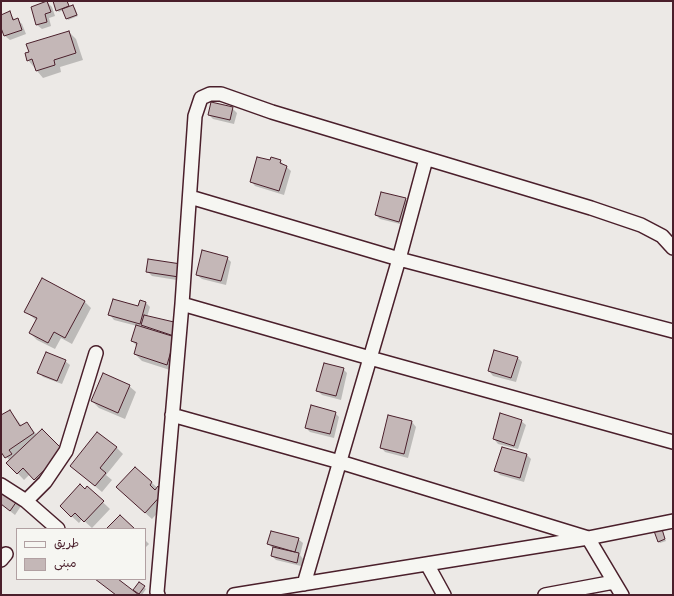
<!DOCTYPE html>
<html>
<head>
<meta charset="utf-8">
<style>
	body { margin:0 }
	#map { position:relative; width:674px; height:596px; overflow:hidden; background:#ece9e6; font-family:Itim,"Playpen Sans Arabic",sans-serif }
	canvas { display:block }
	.frame { position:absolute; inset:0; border:2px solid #4a1f2b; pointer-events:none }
	.legend { position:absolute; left:16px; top:528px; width:130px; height:52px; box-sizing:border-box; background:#f6f6f2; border:1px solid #b1a0a2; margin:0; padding:5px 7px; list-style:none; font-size:12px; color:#4a1f2b }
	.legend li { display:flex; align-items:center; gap:8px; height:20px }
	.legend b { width:20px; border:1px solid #b1a0a2 }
</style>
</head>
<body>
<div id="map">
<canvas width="674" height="596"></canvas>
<div class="frame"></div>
<ul class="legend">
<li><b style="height:5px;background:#f6f6f2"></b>طريق</li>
<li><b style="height:11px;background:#c4b7b7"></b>مبنى</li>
</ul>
</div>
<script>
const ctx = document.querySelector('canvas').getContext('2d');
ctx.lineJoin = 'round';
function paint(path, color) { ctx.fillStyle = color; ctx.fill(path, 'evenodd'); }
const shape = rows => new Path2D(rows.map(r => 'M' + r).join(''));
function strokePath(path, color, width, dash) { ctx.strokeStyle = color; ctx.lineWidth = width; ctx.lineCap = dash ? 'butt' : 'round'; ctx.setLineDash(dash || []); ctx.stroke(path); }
const shadow = shape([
	[54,1,67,1,70,7,73,6,75,8,78,16,68,20,63,10,59,12,57,10],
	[47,2,52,7,55,16,49,18,51,26,42,29,37,25],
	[9,12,15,20,17,19,22,24,26,34,10,40,5,36,1,25,1,16],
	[69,32,76,39,83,60,60,67,61,72,43,78,28,60],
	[232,108,237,113,234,124,213,119,209,115],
	[280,161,291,171,284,195,255,186,251,181,271,162],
	[405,199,410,204,404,225,380,219,376,215],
	[227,258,231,262,226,285,202,279,197,275],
	[181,265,183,281,152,276,147,271],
	[84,301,91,308,72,344,61,338,55,349,37,340,30,333,37,321,25,311],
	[146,303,150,307,147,317,178,327,173,371,142,361,135,354,137,346,132,341,137,326,114,320,110,315,139,307],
	[517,357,522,362,516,382,493,376,489,371],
	[65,361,70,365,62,384,43,377,39,372],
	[343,369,347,373,341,400,322,395,318,391],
	[129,386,136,392,125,419,99,408,92,401],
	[10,411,22,426,27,423,37,435,42,430,70,459,42,486,30,474,24,480,8,463,10,461,1,450,1,417],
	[335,413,339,417,334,438,310,432,306,428],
	[521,421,526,425,518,449,498,444,494,439],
	[412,422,416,427,408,458,385,452,381,447],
	[116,447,123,454,106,475,112,480,102,492,71,466],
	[527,455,531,459,524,482,500,475,496,471],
	[135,468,170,499,152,519,124,494],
	[87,487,110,509,92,528,82,519,79,523,68,513],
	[1,491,21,506,15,515,1,504],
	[661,530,666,541,660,543,658,541],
	[298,539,303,543,300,555,303,559,301,566,276,560,272,556,274,549,268,544],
	[145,540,149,544,145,548],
	[139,583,146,589,142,595,136,591]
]);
const building = shape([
	[47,1,51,12,45,14,47,22,36,25,31,7,47,1],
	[53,1,67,1,69,6,56,11,53,1],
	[73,5,77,15,66,19,62,9,73,5],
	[10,11,13,20,18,18,22,30,4,36,1,28,1,15,10,11],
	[69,31,76,53,54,60,55,65,36,71,32,59,27,61,25,53,29,52,26,44,69,31],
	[211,102,233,107,230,120,208,115,211,102],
	[257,157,270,160,271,157,281,160,280,163,287,166,279,191,250,182,257,157],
	[381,192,406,198,399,222,375,215,381,192],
	[202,250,228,257,221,281,196,275,202,250],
	[148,259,181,264,179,277,146,272,148,259],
	[42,278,85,301,65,338,54,332,48,343,29,333,37,318,24,312,42,278],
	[113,299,138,306,140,300,146,302,140,324,108,315,113,299],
	[144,315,174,322,174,336,141,325,144,315],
	[136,325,175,337,167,365,134,354,137,343,131,341,136,325],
	[494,350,518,357,511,378,488,371,494,350],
	[46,352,66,360,57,381,37,373,46,352],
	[324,363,344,368,336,396,316,391,324,363],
	[103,373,130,385,118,413,91,401,103,373],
	[311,405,336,412,330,434,305,428,311,405],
	[10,410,20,426,27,422,34,433,9,450,12,454,5,458,1,452,1,415,10,410],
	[500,413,522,420,514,446,493,439,500,413],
	[388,415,412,421,404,454,380,448,388,415],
	[42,429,64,451,34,480,23,468,17,474,6,463,42,429],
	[97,432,117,447,100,468,106,473,95,486,70,466,97,432],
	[502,447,527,454,520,478,494,471,502,447],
	[135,467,152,482,150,485,155,490,158,486,164,492,145,513,116,487,135,467],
	[80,484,85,489,87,486,104,501,84,522,75,513,71,517,60,506,80,484],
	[1,490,17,501,10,511,1,504,1,490],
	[120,515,135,529,106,529,120,515],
	[662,529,665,539,658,542,654,531,662,529],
	[271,531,299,538,295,552,267,544,271,531],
	[273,547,299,553,297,563,271,556,273,547],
	[95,579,118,579,139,595,116,595,95,579],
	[139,582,145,586,139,594,133,590,139,582]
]);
const street = shape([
	[190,197,399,259,673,331],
	[182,304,370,358,673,442],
	[172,415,340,462,588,538,622,595],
	[1,485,26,501,58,529],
	[26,501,45,482,66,451,96,353],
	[1,560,6,554],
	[427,564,444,595],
	[304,584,399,259,426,159],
	[158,595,157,592,182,304,195,116,201,98,210,94,221,94,272,112,591,208,641,225,662,236,673,248],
	[234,595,588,538,673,521],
	[545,595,614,582]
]);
paint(shadow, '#0003');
paint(building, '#c4b7b7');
strokePath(building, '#4a1f2b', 1);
strokePath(street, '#4a1f2b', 16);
strokePath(street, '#f6f6f2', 13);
</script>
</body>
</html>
